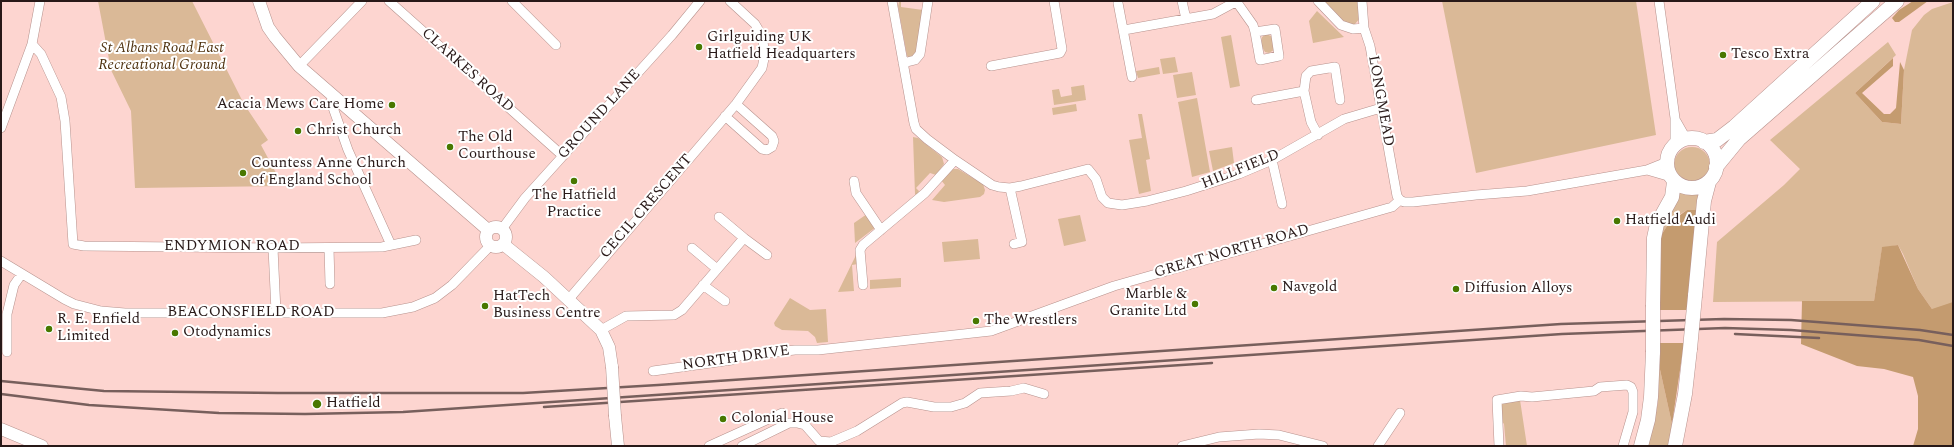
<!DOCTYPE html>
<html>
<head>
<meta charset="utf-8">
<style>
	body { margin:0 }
	#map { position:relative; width:1954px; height:447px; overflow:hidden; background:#fdd5d0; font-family:Spectral,serif }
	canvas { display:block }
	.frame { position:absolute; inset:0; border:2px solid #281918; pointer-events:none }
</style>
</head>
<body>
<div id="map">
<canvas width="1954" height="447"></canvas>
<div class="frame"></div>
</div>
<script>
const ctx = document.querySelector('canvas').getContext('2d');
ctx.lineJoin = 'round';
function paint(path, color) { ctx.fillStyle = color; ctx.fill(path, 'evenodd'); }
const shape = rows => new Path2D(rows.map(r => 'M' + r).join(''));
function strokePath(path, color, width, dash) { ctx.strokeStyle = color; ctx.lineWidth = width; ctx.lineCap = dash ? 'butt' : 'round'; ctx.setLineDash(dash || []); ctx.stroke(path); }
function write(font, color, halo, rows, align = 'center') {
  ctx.font = font + ' Spectral,serif'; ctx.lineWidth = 4; ctx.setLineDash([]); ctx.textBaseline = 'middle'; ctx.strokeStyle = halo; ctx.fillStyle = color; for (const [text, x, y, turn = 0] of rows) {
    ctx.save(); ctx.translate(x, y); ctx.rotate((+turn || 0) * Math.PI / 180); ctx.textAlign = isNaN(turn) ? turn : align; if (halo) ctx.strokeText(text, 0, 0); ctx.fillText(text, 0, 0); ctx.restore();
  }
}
const green = shape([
	[98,1,192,1,244,104,268,140,261,145,283,186,135,188,131,111,111,70],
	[1323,1,1358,1,1360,18,1355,24,1347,24],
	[1442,1,1636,1,1656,135,1476,173],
	[899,2,901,2,901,7,923,10,917,56,910,58,907,56,898,6],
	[1953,2,1953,328,1932,309,1918,289,1903,254,1898,245,1882,248,1874,301,1713,302,1717,242,1784,185,1800,169,1770,140,1888,42,1896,55,1855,93,1882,122,1901,124,1904,70,1912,30,1924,15,1932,9],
	[1317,11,1344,37,1313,43,1309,21],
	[1266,34,1271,36,1274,42,1274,50,1269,53,1265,52,1261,45,1262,37],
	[1231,35,1240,86,1230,88,1221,37],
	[1175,57,1178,72,1163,74,1160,59],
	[1159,67,1160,74,1138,78,1136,71],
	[1192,72,1196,95,1177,98,1173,75],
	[1084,85,1086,100,1054,105,1052,90,1059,89,1061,97,1072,95,1071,87],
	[1197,98,1210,172,1192,177,1178,102],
	[1076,104,1077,111,1053,115,1052,108],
	[1138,114,1142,114,1150,159,1146,160,1151,191,1139,194,1129,140,1142,138],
	[913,137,918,138,942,157,944,164,936,175,930,173,916,188,919,191,917,196,915,194],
	[1232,147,1234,163,1213,171,1209,151],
	'1674 165a18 18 0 1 1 36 0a18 18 0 1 1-36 0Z',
	[954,169,958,169,983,184,985,190,984,194,980,197,944,202,932,200,945,185,941,180,947,171],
	[1680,192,1691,195,1699,194,1698,210,1687,210,1679,215,1669,223,1658,240,1660,230],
	[867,214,876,227,855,243,854,223],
	[1080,215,1086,241,1064,246,1058,219],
	[978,239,980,259,944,262,942,242],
	[857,253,858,264,852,265,854,291,838,292],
	[901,278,901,287,870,289,870,280],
	[790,298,810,310,826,309,828,342,817,343,815,337,808,331,782,330,775,326,774,323],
	[1659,365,1672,424,1668,446,1648,446,1653,428,1658,402],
	[1501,400,1520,400,1527,446,1506,446,1504,424,1500,419]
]);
const forest = shape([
	[1913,1,1928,1,1899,22,1895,22,1892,18,1899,10],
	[1893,58,1893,66,1862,93,1884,114,1890,114,1896,108,1900,62,1904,70,1901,124,1882,122,1855,93],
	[1687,210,1698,210,1687,310,1658,310,1658,240,1669,223],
	[1898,245,1918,289,1932,309,1953,302,1953,446,1913,446,1918,429,1918,396,1913,377,1884,369,1857,366,1801,344,1802,301,1874,301,1882,247],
	[1660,343,1684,343,1672,424,1659,365]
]);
const minor = shape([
	[389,1,563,156],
	[512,1,556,45],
	[892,1,914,123,916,129,927,139,955,160,992,185,999,187,1010,188,1021,186,1088,169,1096,179,1102,197,1108,203,1122,205,1147,201,1186,191,1239,174,1272,160,1344,119,1381,108],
	[1182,1,1186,19],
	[1236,1,1253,25,1255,32],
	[1318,1,1341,25,1353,29,1364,28],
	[1362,1,1364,28,1370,46,1397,196,1400,200],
	[1659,1,1675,118,1675,146],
	[1118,3,1132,77],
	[1275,29,1279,56,1260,60,1255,32,1275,29],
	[1124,30,1213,14,1237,1],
	[32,44,41,54,61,97,65,121,73,244,84,246,273,248,382,247,416,240],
	[903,63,915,60,920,54,928,1],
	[299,66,362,1],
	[991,66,1060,53,1062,49,1054,1],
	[333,95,331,102,348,150,391,245],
	[1256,100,1304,91],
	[725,116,762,149,767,150,772,147,774,141,772,136,736,104],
	[1676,121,1684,135,1690,139],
	[1,128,32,44,40,1],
	[1318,135,1311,122,1304,91,1306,76,1311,71,1335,67,1340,100],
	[1272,160,1282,204],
	[1647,170,1671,177],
	[854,181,856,193,881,230],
	[1010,188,1022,242,1014,244],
	[1400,200,1404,202,1413,202,1476,195,1527,191,1647,170,1662,164,1668,160],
	[719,217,744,238],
	[502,229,525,198,672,35,700,1],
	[273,248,276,312],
	[329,248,330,284],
	[692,248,717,269],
	[1,261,64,299,74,304,101,311,125,313,382,313,413,307,435,298,452,285,490,246],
	[703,285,725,301],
	[863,285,860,250,863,245,925,193,955,160],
	[569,299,736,104,762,68,765,54,762,36,755,24,730,1],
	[601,330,626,316,674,315,682,310,744,238,767,255],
	[7,352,7,314,14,285,21,275],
	[653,371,732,360,739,356,795,350,818,350,991,331,1114,286,1392,207,1400,200],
	[709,446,782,413],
	[742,446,789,423,797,423,805,425,819,441,831,442,857,431,902,403,907,402,934,407,951,407,965,403,980,393,1011,391,1024,388,1044,394],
	[1182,446,1219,437,1259,434,1279,435,1323,446],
	[1378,446,1400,413],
	[1499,446,1497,400,1521,396,1532,397,1594,391,1600,387,1627,385,1631,387,1633,392,1633,412,1623,446]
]);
const major = shape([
	[259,1,268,27,275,37,299,66,488,230],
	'486 237a10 10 0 1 1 20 0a10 10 0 1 1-20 0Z',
	[503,244,544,277,601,330,609,347,612,367],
	[615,416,618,446],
	[1,429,42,446]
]);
const highway = shape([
	'1667 163a25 25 0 1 1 50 0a25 25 0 1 1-50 0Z',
	[1704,142,1717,140,1734,127,1873,1],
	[1716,167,1739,139,1897,1],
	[1695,296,1704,201,1709,182],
	[1653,305,1654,238,1657,224,1672,197,1674,182],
	[1641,446,1648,420,1651,397,1653,352],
	[1675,446,1685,394,1690,349]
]);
const rail = shape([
	[1735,334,1819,338],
	[1,381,104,391,278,393,523,393,658,385,1561,324,1724,319,1791,320,1920,330,1953,335],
	[1,394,89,405,219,413,305,414,403,412,1562,334,1725,328,1791,330,1919,340,1953,346],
	[544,407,1212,363]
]);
const majorBridge = shape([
	[612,367,615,416]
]);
const highwayBridge = shape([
	[1653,305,1653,352],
	[1690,349,1695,296]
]);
const markers = [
	[699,47,4,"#487800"],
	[1723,55,4,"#487800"],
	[392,105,4,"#487800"],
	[298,131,4,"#487800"],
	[450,147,4,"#487800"],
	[243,173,4,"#487800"],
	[574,181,4,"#487800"],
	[1617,221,4,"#487800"],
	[1274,288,4,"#487800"],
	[1456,289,4,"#487800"],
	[1195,304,4,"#487800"],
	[485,306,4,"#487800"],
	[976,321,4,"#487800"],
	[49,329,4,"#487800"],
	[175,333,4,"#487800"],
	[317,404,5,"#487800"],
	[723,419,4,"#487800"]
];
const poiNames = [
	["Girlguiding UK",707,38],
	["Hatfield Headquarters",707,55],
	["Tesco Extra",1731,55],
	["Acacia Mews Care Home",384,105,"right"],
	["Christ Church",306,131],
	["The Old",458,138],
	["Courthouse",458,155],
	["Countess Anne Church",251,164],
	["of England School",251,181],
	["The Hatfield",574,196,"center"],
	["Practice",574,213,"center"],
	["Hatfield Audi",1625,221],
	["Navgold",1282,288],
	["Diffusion Alloys",1464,289],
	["Marble &",1187,295,"right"],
	["Granite Ltd",1187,312,"right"],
	["HatTech",493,297],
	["Business Centre",493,314],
	["R. E. Enfield",57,320],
	["Limited",57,337],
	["The Wrestlers",984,321],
	["Otodynamics",183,333],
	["Hatfield",326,404],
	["Colonial House",731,419]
];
const parkNames = [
	["St Albans Road East",162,49],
	["Recreational Ground",162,66]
];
const streetNames = [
	["CLARKES ROAD",467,71,42],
	["LONGMEAD",1380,101,80],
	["GROUND LANE",600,115,-48],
	["HILLFIELD",1241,170,-22],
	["CECIL CRESCENT",647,207,-49],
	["ENDYMION ROAD",232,247],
	["GREAT NORTH ROAD",1232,252,-16],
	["BEACONSFIELD ROAD",251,313],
	["NORTH DRIVE",736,359,-8]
];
paint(green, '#dab997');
paint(forest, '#c49b6f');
strokePath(minor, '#b7928d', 10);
strokePath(major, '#b7928d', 13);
strokePath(highway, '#b7928d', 15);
strokePath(minor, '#fff', 9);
strokePath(major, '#fff', 12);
strokePath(highway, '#fff', 14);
strokePath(rail, '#775f5c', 2.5);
strokePath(majorBridge, '#b7928d', 13, []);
strokePath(highwayBridge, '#b7928d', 15, []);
strokePath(majorBridge, '#fff', 12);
strokePath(highwayBridge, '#fff', 14);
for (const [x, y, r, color] of markers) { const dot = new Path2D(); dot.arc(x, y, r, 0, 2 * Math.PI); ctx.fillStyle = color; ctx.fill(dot); strokePath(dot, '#fff', 1.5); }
write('15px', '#281918', '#fff', poiNames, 'left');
write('italic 15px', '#503310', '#fff', parkNames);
write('15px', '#281918', '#fff', streetNames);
</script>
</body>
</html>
